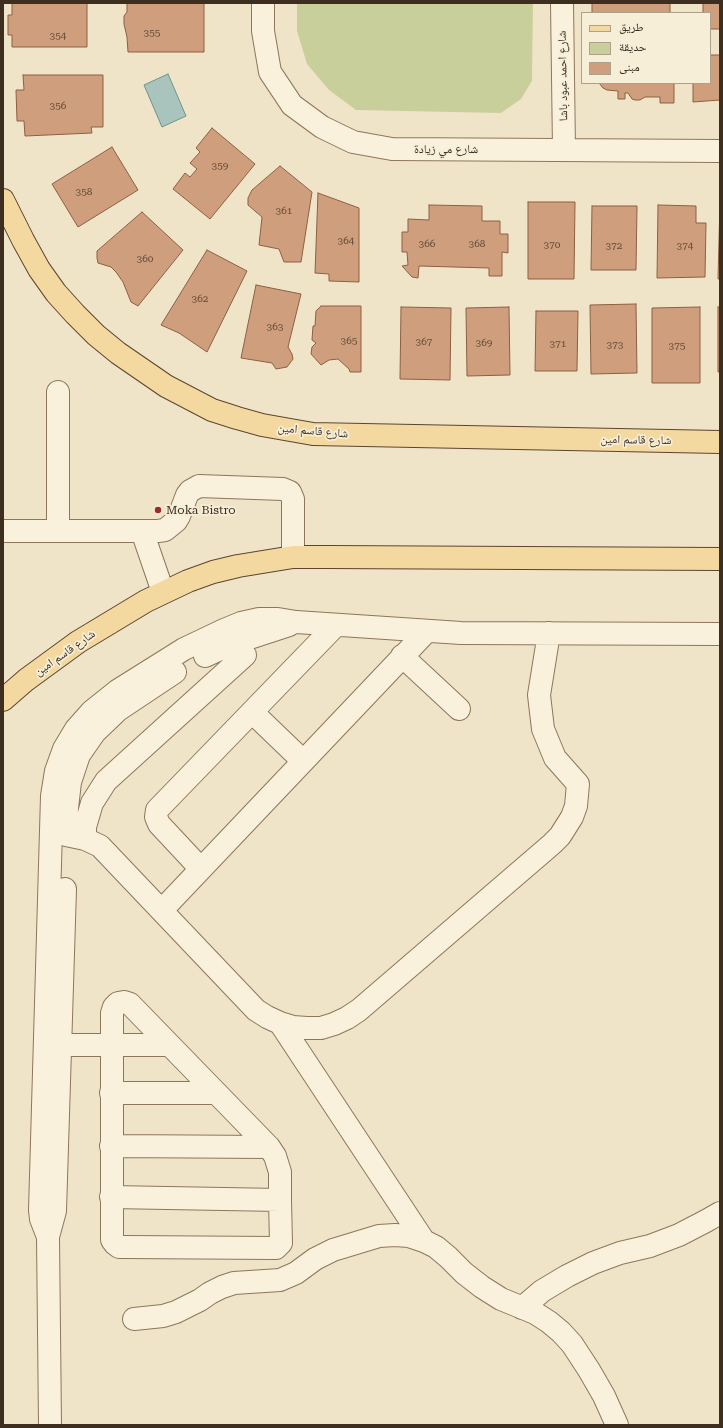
<!DOCTYPE html>
<html>
<head>
<meta charset="utf-8">
<style>
	body { margin:0 }
	#map { position:relative; width:723px; height:1428px; overflow:hidden; background:#f0e4c8; font-family:"Roboto Serif","Noto Naskh Arabic",serif }
	canvas { display:block }
	.frame { position:absolute; inset:0; border:4px solid #3d2e20; pointer-events:none }
	.legend { position:absolute; left:581px; top:12px; width:130px; height:72px; box-sizing:border-box; background:#f7eed8; border:1px solid #ada18e; margin:0; padding:5px 7px; list-style:none; font-size:12px; color:#3d2e20 }
	.legend li { display:flex; align-items:center; gap:8px; height:20px }
	.legend b { width:20px; border:1px solid #ada18e }
</style>
</head>
<body>
<div id="map">
<canvas width="723" height="1428"></canvas>
<div class="frame"></div>
<ul class="legend">
<li><b style="height:5px;background:#f3d9a0"></b>طريق</li>
<li><b style="height:11px;background:#c9cf9b"></b>حديقة</li>
<li><b style="height:11px;background:#cf9f7d"></b>مبنى</li>
</ul>
</div>
<script>
const ctx = document.querySelector('canvas').getContext('2d');
ctx.lineJoin = 'round';
function paint(path, color) { ctx.fillStyle = color; ctx.fill(path, 'evenodd'); }
const shape = rows => new Path2D(rows.map(r => 'M' + r).join(''));
function strokePath(path, color, width, dash) { ctx.strokeStyle = color; ctx.lineWidth = width; ctx.lineCap = dash ? 'butt' : 'round'; ctx.setLineDash(dash || []); ctx.stroke(path); }
function write(font, color, halo, rows, align = 'center') {
  ctx.font = font + ' "Roboto Serif","Noto Naskh Arabic",serif'; ctx.lineWidth = 3.5; ctx.setLineDash([]); ctx.textBaseline = 'middle'; ctx.strokeStyle = halo; ctx.fillStyle = color; for (const [text, x, y, turn = 0] of rows) {
    ctx.save(); ctx.translate(x, y); ctx.rotate((+turn || 0) * Math.PI / 180); ctx.textAlign = isNaN(turn) ? turn : align; if (halo) ctx.strokeText(text, 0, 0); ctx.fillText(text, 0, 0); ctx.restore();
  }
}
const green = shape([
	[297,3,533,3,532,81,521,99,501,113,356,110,329,90,307,64,297,31]
]);
const water = shape([
	[168,74,186,116,162,127,144,85,168,74]
]);
const building = shape([
	[12,3,87,3,87,47,12,47,12,35,8,35,8,15,12,15,12,3],
	[127,3,204,3,204,52,128,52,127,37,124,24,124,16,127,12,127,3],
	[592,3,670,3,670,13,592,13,592,3],
	[703,3,720,3,720,29,710,29,710,13,703,13,703,3],
	[710,55,720,55,720,100,693,102,693,83,710,83,710,55],
	[23,75,103,75,103,127,91,127,92,133,25,136,24,121,17,121,16,90,24,90,23,75],
	[599,83,674,83,674,103,660,103,660,97,645,97,640,100,635,100,632,99,628,93,625,93,625,99,618,99,618,91,607,90,603,88,599,83],
	[212,128,255,164,210,219,173,189,185,173,190,177,197,169,190,163,200,152,196,148,212,128],
	[112,147,138,190,78,227,52,184,112,147],
	[280,166,312,192,301,262,284,262,279,249,259,245,262,217,248,205,248,198,252,190,280,166],
	[318,193,359,208,359,282,329,281,329,274,315,273,318,193],
	[528,202,575,202,574,279,528,279,528,202],
	[720,203,720,279,718,279,720,203],
	[429,205,482,206,482,221,500,221,500,234,508,234,508,253,502,252,502,276,489,276,489,268,419,266,418,278,412,277,402,266,408,265,407,252,402,252,402,232,408,232,408,219,429,220,429,205],
	[658,205,696,206,696,223,706,223,705,277,657,278,658,205],
	[592,206,637,206,636,270,591,270,592,206],
	[142,212,183,250,138,306,131,302,123,282,116,272,111,267,98,263,97,258,97,251,142,212],
	[207,250,247,271,207,352,179,333,161,325,207,250],
	[256,285,301,294,288,347,292,354,293,359,287,367,276,369,272,363,241,358,256,285],
	[636,304,637,373,591,374,590,305,636,304],
	[321,306,361,306,361,372,350,372,349,369,338,359,329,360,321,365,311,354,312,347,316,343,312,340,313,326,315,326,316,311,321,306],
	[401,307,451,308,450,380,400,379,401,307],
	[509,307,510,375,467,376,466,308,509,307],
	[700,307,700,383,652,383,652,308,700,307],
	[718,307,720,307,720,372,718,372,718,307],
	[536,311,578,311,577,371,535,371,536,311]
]);
const minor = shape([
	[263,3,263,31,270,72,292,105,322,127,353,142,392,149,720,151],
	[562,3,564,150],
	[58,392,58,531],
	[3,531,158,531,165,530,176,521,179,516,187,495,190,491,199,486,283,489,290,492,293,499,293,557],
	[142,531,163,592],
	[205,656,231,644,289,625],
	[402,656,459,709],
	[252,712,303,761],
	[66,831,67,808,70,782,79,755,95,732,118,710,175,672],
	[66,835,85,839,100,846,256,1010,267,1017,280,1023,293,1027,307,1028,321,1028,334,1024,347,1018,359,1010,552,844,560,836,572,817,576,806,578,784,555,758,543,729,539,695,549,633],
	[85,839,85,827,92,803,106,781,245,655],
	[201,869,159,824,156,817,157,810,336,625],
	[162,910,427,631],
	[124,1002,130,1004,269,1147,275,1156,280,1172,280,1200,281,1243,276,1248,124,1247,119,1247,115,1244,112,1240,112,1013,114,1007,118,1003,124,1002],
	[280,1023,424,1241],
	[46,1045,169,1045],
	[111,1093,215,1093],
	[111,1146,269,1147],
	[111,1197,280,1200],
	[48,1237,41,1219,40,1210,52,796,56,771,64,749,76,729,92,711,117,691,184,649,224,630,241,623,259,619,278,619,296,622,461,633,720,634],
	[522,1308,542,1291,567,1276,593,1263,620,1253,650,1246,679,1235,706,1221,720,1213],
	[134,1319,163,1316,176,1312,200,1300,210,1293,222,1287,234,1283,280,1280,296,1273,315,1259,333,1250,379,1236,395,1235,409,1236,424,1241,436,1247,448,1257,464,1273,482,1287,501,1299,535,1313,549,1322,561,1332,572,1344,589,1370,604,1396,617,1425],
	[50,1425,48,1237,55,1211,65,889]
]);
const major = shape([
	[3,200,23,240,39,269,56,293,75,314,96,335,118,353,166,386,212,410,237,418,262,425,313,434,720,442],
	[3,700,26,680,78,642,146,601,188,581,213,572,238,566,293,557,327,557,720,559]
]);
const markers = [
	[158,510,4,"#9e2a2b"]
];
const numberNames = [
	["355",152,33],
	["354",58,36],
	["356",58,106],
	["359",220,166],
	["358",84,192],
	["361",284,211],
	["364",346,241],
	["366",427,244],
	["368",477,244],
	["370",552,245],
	["372",614,246],
	["374",685,246],
	["360",145,259],
	["362",200,299],
	["363",275,327],
	["365",349,341],
	["367",424,342],
	["369",484,343],
	["371",558,344],
	["373",615,345],
	["375",677,346]
];
const streetNames = [
	["شارع احمد عبود باشا",563,76,-91],
	["شارع مي زيادة",446,149],
	["شارع قاسم امين",313,431,5],
	["شارع قاسم امين",636,440,1],
	["شارع قاسم امين",65,653,-35]
];
const poiNames = [
	["Moka Bistro",166,510]
];
paint(green, '#c9cf9b');
paint(water, '#a9c4bc');
strokePath(water, '#6f938a', 1);
paint(building, '#cf9f7d');
strokePath(building, '#8d5f41', 1);
strokePath(minor, '#8d765c', 24);
strokePath(major, '#5b4430', 24);
strokePath(minor, '#faf1dc', 22);
strokePath(major, '#f3d9a0', 22);
for (const [x, y, r, color] of markers) { const dot = new Path2D(); dot.arc(x, y, r, 0, 2 * Math.PI); ctx.fillStyle = color; ctx.fill(dot); strokePath(dot, '#f7eed8', 1.5); }
write('10px', '#624a37', null, numberNames);
write('12px', '#3d2e20', '#f7eed8', streetNames);
write('12px', '#3d2e20', '#f7eed8', poiNames, 'left');
</script>
</body>
</html>
